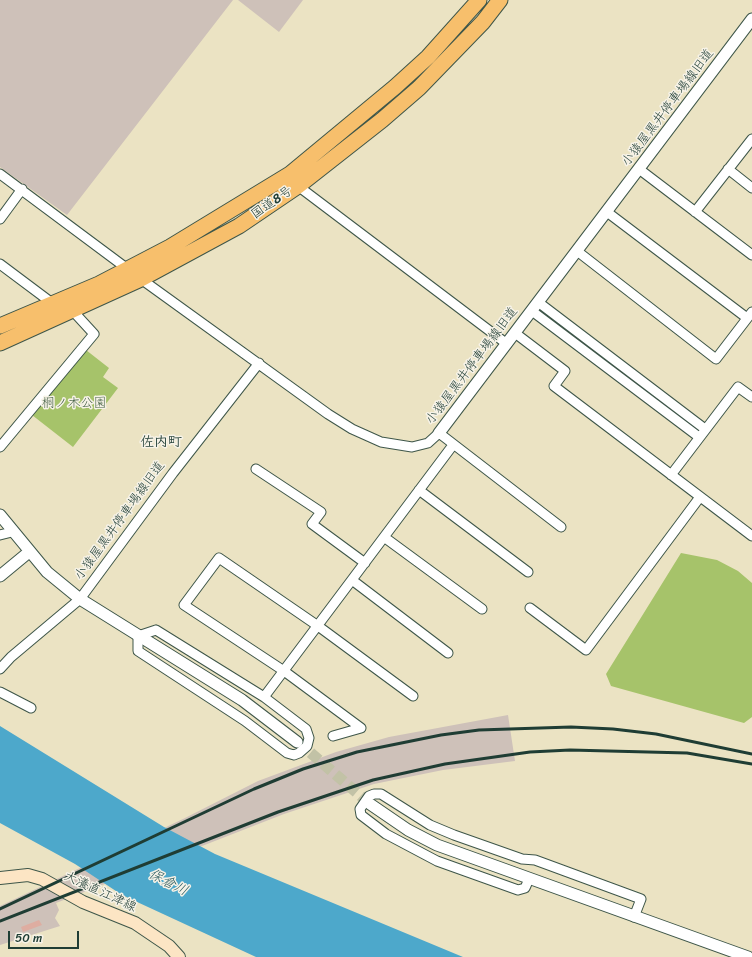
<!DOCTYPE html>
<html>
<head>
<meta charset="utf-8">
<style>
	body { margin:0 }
	#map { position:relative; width:752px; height:957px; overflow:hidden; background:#ebe3c3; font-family:Sriracha,sans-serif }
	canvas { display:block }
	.scale { position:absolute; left:8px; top:931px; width:71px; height:18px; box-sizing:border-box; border:2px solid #1f3d34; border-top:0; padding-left:5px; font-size:12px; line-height:14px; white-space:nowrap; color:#1f3d34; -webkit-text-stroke:3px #f7f3e8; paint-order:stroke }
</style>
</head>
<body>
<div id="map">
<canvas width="752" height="957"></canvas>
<div class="scale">50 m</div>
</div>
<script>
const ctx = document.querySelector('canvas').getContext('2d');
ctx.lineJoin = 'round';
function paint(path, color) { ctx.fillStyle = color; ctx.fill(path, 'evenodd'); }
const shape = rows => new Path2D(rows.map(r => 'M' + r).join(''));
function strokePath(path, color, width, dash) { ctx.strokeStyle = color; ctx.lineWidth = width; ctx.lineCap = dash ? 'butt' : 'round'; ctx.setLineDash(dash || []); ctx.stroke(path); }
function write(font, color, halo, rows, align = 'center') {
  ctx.font = font + ' Sriracha,"Klee One",sans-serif'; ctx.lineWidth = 3; ctx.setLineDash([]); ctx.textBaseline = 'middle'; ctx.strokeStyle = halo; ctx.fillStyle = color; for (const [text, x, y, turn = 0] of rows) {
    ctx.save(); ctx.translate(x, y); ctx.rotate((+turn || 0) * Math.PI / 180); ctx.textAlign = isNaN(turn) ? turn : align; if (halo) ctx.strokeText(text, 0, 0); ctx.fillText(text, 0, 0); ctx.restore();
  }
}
const industrial = shape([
	[0,0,233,0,67,215,0,167],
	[238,0,303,0,279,32],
	[508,715,515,761,443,770,374,784,284,814,56,903,59,910,55,918,60,926,0,945,0,906,183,819,258,781,336,752,389,737]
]);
const green = shape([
	[86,350,109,368,103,377,118,388,73,447,32,415],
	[681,553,717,560,738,571,752,583,752,717,744,723,611,686,606,674]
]);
const water = shape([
	[0,726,164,827,215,854,463,957,256,957,122,895,75,864,0,823]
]);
const building = shape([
	[39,920,42,925,23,932,21,927]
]);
const tertiaryTunnel = shape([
	[298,742,370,804]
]);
const minor = shape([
	[639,169,752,255],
	[728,169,752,188],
	[0,174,141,279,328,414,352,429,381,442,412,447,428,443,439,433,561,527],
	[298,186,507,344],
	[607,212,747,318],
	[695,212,752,139],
	[0,219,22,189],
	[577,251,716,359,752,312],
	[0,264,52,303],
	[538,302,705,429],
	[532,311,699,437],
	[515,333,565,371,554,386,752,536],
	[0,447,94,334,72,310],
	[256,469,321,512,312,524,365,563],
	[671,475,738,387,752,397],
	[419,490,528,572],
	[0,535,12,532],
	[384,537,482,609],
	[352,580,448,653],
	[530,608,586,650,700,497],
	[156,630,264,697,306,729,309,738,307,746,299,753,294,755,287,753,245,721,138,651,138,636,156,630],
	[0,669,11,657,80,599,173,473,259,363],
	[0,692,31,708],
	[264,697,453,445],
	[333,736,361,728,284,671,184,605,219,558,318,626,413,696],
	[529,879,525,888,518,890,437,861,386,834,361,815,360,809,369,796,374,794,381,794,430,825,454,835,522,859,535,860,641,899,634,917]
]);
const tertiary = shape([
	[439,433,752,19],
	[0,515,47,572,80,599,242,700,297,742],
	[0,576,29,552],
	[370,804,408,830,437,845,748,957]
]);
const secondary = shape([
	[0,878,28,875,42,879,83,902,135,923,169,946,179,957]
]);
const trunk = shape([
	[0,326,99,284,170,247,290,174,395,87,428,57,479,0],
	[0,343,141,279,239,226,298,186,382,120,419,88,483,22,500,0]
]);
const rail = shape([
	[0,909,254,789,303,769,357,752,441,735,479,730,571,727,613,729,656,734,752,754],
	[0,921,278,812,373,780,445,764,530,752,570,750,687,753,752,764]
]);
const streetNames = [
	["小猿屋黒井停車場線旧道",668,108,-53],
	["国道8号",272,203,-35],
	["小猿屋黒井停車場線旧道",472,366,-53],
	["小猿屋黒井停車場線旧道",120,521,-54],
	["大瀁直江津線",100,892,25]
];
const parkNames = [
	["桐ノ木公園",74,404]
];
const neighbourhoodNames = [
	["佐内町",161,442]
];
const waterNames = [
	["保倉川",168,883,27]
];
paint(industrial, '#cec1b9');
paint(green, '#a6c36a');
paint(water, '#4da8cb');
paint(building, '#deada1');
strokePath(tertiaryTunnel, '#c2c2a6', 11, [11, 5.5]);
strokePath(minor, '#3e5649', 11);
strokePath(tertiary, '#3e5649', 13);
strokePath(secondary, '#3e5649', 14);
strokePath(trunk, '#3e5649', 17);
strokePath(minor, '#fff', 9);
strokePath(tertiary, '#fff', 11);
strokePath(secondary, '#fce5c4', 12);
strokePath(trunk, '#f7bf6c', 15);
strokePath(rail, '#1f3d34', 3);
write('13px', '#1f3d34', '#f7f3e8', streetNames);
write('13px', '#415e42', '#f7f3e8', parkNames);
write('bold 14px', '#1f3d34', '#f7f3e8', neighbourhoodNames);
write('italic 14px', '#2d5d61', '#f7f3e8', waterNames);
</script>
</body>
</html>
